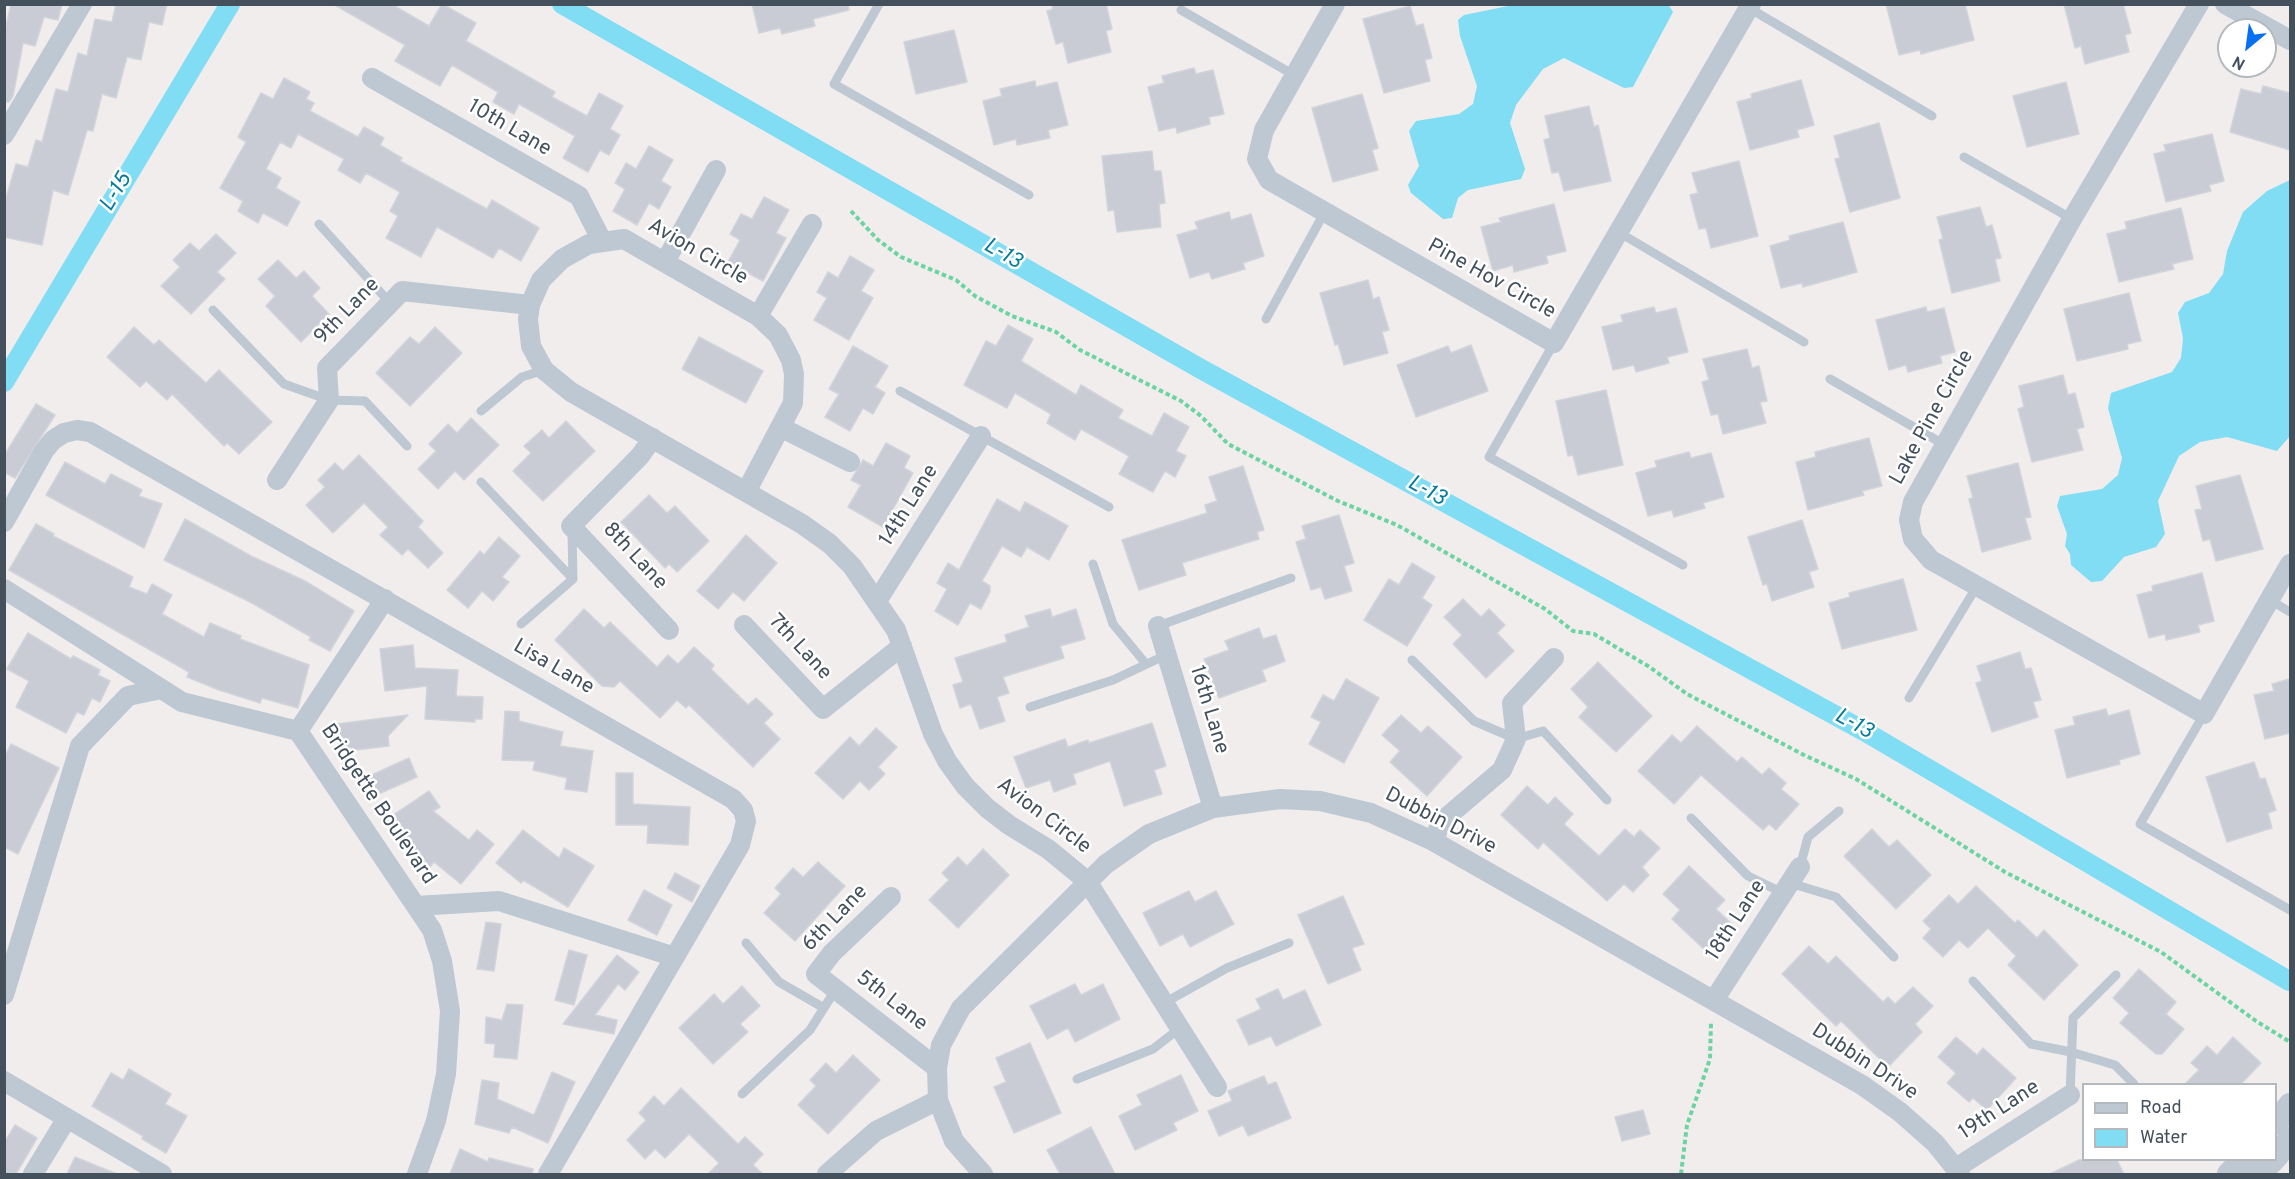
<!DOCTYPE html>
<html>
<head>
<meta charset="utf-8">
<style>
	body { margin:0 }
	#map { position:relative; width:2295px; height:1179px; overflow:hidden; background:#f1eded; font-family:Overpass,sans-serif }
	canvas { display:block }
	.frame { position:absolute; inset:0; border:6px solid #44515d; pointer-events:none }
	.legend { position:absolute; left:2082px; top:1083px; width:195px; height:78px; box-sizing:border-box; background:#fff; border:2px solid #b4b9be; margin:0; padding:8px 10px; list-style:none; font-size:18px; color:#44515d }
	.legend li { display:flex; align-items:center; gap:12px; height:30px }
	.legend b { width:30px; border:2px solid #b4b9be }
	.north { position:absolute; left:2217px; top:18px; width:60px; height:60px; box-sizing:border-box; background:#fff; border:2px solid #b4b9be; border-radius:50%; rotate:209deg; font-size:16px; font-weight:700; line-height:24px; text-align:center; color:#44515d }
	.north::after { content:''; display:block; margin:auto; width:21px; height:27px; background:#076ff1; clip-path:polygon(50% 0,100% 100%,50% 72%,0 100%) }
</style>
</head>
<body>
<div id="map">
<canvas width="2295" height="1179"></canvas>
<div class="frame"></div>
<ul class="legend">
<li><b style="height:8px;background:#bdc8d2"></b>Road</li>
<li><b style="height:16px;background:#80ddf4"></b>Water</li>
</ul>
<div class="north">N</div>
</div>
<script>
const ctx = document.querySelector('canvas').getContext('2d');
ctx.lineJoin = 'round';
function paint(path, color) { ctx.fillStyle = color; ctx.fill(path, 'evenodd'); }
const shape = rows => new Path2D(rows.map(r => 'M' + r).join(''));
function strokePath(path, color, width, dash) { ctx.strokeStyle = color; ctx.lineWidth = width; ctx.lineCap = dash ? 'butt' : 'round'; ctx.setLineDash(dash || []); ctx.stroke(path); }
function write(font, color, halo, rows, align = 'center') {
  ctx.font = font + ' Overpass,sans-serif'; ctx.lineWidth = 5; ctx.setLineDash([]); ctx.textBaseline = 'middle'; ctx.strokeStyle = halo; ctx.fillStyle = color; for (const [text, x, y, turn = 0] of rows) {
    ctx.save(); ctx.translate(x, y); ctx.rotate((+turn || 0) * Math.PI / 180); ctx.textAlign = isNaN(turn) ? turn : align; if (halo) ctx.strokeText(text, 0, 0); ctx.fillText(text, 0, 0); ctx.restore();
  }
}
const water = shape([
	[1518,4,1668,4,1673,12,1633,87,1624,88,1564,58,1543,69,1516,105,1510,123,1525,169,1521,179,1468,190,1458,198,1452,218,1443,219,1411,193,1408,185,1419,166,1409,131,1416,121,1459,114,1473,104,1477,86,1460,36,1458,20,1464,15],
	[2290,180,2290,436,2277,451,2227,437,2200,442,2179,456,2158,501,2165,534,2156,547,2124,557,2102,581,2091,582,2071,565,2070,554,2065,546,2067,534,2057,506,2060,496,2102,489,2118,475,2122,458,2108,408,2111,393,2172,372,2181,358,2183,338,2178,313,2185,302,2209,293,2223,274,2227,251,2243,212,2267,191]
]);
const canal = shape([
	[562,4,1201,369,1864,731,2289,981],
	[4,382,230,4]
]);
const building = shape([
	[11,4,62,4,58,20,44,17,35,46,23,43,13,96,9,102,4,102,4,35,11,4],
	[116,4,167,4,162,25,149,22,141,60,127,57,116,98,102,94,93,131,87,130,68,195,53,190,42,245,4,237,4,205,16,164,28,167,36,140,42,142,56,89,68,92,78,53,87,56,95,19,112,22,116,4],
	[333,4,391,4,429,26,442,4,476,23,466,41,555,92,552,97,587,116,599,93,623,106,610,129,620,135,609,155,600,150,588,172,563,158,575,136,519,104,514,114,493,102,498,92,452,65,440,86,395,61,405,45,333,4],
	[752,4,848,4,849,10,813,19,815,26,782,34,780,28,759,33,752,4],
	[1052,4,1106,4,1112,29,1106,31,1111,52,1068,63,1063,42,1056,44,1047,11,1053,9,1052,4],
	[1886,4,1965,4,1974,40,1921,54,1920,50,1899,55,1886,4],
	[2064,4,2123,4,2131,33,2125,35,2129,52,2085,64,2081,46,2075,48,2064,4],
	[1410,6,1416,26,1423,24,1432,58,1425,60,1430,81,1384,93,1363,19,1410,6],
	[954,30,967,82,916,94,904,42,954,30],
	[1194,68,1196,74,1213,70,1224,114,1209,117,1210,124,1177,133,1176,127,1159,131,1148,87,1164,83,1162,76,1194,68],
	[284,78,310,92,306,99,314,103,310,111,358,137,364,127,384,138,380,145,402,158,400,161,487,209,492,200,539,228,521,261,499,248,493,258,437,227,421,257,386,238,398,216,390,211,400,192,366,173,360,183,338,170,344,159,298,134,291,148,280,142,266,169,281,178,276,188,300,202,287,226,263,213,258,223,238,211,243,201,220,188,246,142,238,137,261,93,273,99,284,78],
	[1801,80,1814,125,1797,130,1799,137,1750,150,1737,102,1752,98,1751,94,1801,80],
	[1035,81,1036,87,1057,82,1068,125,1048,130,1050,138,1017,145,1016,139,994,145,983,101,1002,96,1000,89,1035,81],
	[2066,82,2079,134,2027,147,2013,96,2066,82],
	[2263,86,2290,93,2290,150,2230,132,2241,89,2261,94,2263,86],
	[1362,94,1378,148,1372,150,1378,170,1333,182,1312,108,1362,94],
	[1589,106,1594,127,1598,125,1611,181,1564,191,1559,172,1552,173,1544,140,1550,138,1545,116,1589,106],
	[1879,123,1900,198,1850,212,1835,159,1840,158,1834,136,1879,123],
	[2212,134,2224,181,2209,185,2211,191,2166,202,2154,154,2166,151,2164,145,2212,134],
	[649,146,673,160,661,181,671,187,659,209,649,203,637,225,613,211,625,189,615,183,626,163,636,169,649,146],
	[1152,151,1154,171,1161,171,1165,203,1159,204,1161,227,1117,232,1114,210,1108,211,1102,156,1152,151],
	[1739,161,1758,236,1711,248,1706,228,1699,229,1690,195,1698,193,1692,173,1739,161],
	[764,197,789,210,776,233,786,238,763,281,728,262,740,240,730,234,741,214,752,219,764,197],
	[1554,204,1566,251,1546,256,1548,263,1514,272,1513,265,1493,271,1481,227,1501,222,1499,218,1554,204],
	[1980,207,1986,227,1992,225,2001,258,1995,259,2000,281,1952,293,1939,240,1943,239,1937,217,1980,207],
	[2181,208,2193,259,2172,264,2174,269,2119,282,2107,234,2127,229,2125,222,2181,208],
	[1229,212,1231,220,1251,214,1264,256,1243,263,1245,269,1212,279,1209,272,1190,278,1177,235,1198,229,1195,222,1229,212],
	[1843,222,1857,272,1803,287,1802,283,1781,288,1770,246,1790,240,1789,236,1843,222],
	[216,234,236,253,217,272,225,279,191,314,161,286,180,267,173,260,190,243,199,251,216,234],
	[850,256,874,270,861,291,873,298,849,340,814,320,827,298,817,292,828,272,838,278,850,256],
	[278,260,296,278,304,271,320,288,312,296,329,314,301,342,266,306,275,296,258,279,278,260],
	[1368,280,1373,299,1379,297,1389,330,1382,332,1388,353,1344,365,1338,344,1335,345,1320,293,1368,280],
	[2129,293,2141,341,2127,344,2128,349,2077,361,2064,309,2129,293],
	[1654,307,1656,313,1676,308,1688,352,1667,357,1669,363,1636,372,1634,365,1613,370,1602,327,1623,322,1621,315,1654,307],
	[1926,307,1927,312,1944,308,1955,352,1940,356,1942,363,1908,372,1906,365,1889,370,1876,320,1926,307],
	[1008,325,1033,339,1021,361,1076,395,1081,385,1123,410,1118,418,1152,436,1164,413,1189,427,1176,451,1186,456,1175,477,1165,471,1153,492,1119,474,1129,456,1081,429,1075,440,1047,423,1051,414,1015,393,1007,408,964,385,986,341,996,346,1008,325],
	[134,327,154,345,159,340,206,383,219,370,272,422,239,454,227,443,224,446,172,394,167,400,146,381,140,387,107,357,134,327],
	[435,327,462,353,410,406,376,373,410,337,419,344,435,327],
	[699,337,763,371,746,403,682,369,699,337],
	[1471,345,1488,391,1416,417,1397,365,1448,346,1451,353,1471,345],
	[853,346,888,366,875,387,885,393,873,414,863,408,850,431,825,417,839,394,829,389,853,346],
	[1747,349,1752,368,1759,366,1767,401,1760,402,1766,423,1723,434,1718,414,1711,415,1702,382,1709,380,1703,359,1747,349],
	[2063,375,2068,395,2075,393,2084,427,2077,429,2083,450,2032,462,2018,409,2024,407,2019,386,2063,375],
	[1606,390,1623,465,1578,475,1573,455,1568,456,1556,401,1606,390],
	[36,404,55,415,15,478,4,472,4,456,36,404],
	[471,418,499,445,464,480,455,471,438,489,418,469,436,451,429,444,448,424,457,433,471,418],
	[566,421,595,451,543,501,513,471,531,453,524,446,542,430,549,438,566,421],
	[1869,438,1882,486,1862,491,1864,495,1808,510,1796,462,1816,457,1815,452,1869,438],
	[886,443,910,456,904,468,913,473,883,527,848,507,861,485,851,480,863,460,873,466,886,443],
	[1689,452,1691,458,1711,453,1724,497,1703,503,1705,508,1674,517,1672,510,1648,516,1636,473,1657,467,1655,461,1689,452],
	[359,455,423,521,418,527,443,553,428,568,408,549,402,555,380,535,388,527,364,503,333,533,306,505,325,487,318,480,335,463,343,471,359,455],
	[65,462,105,484,111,474,142,490,139,496,162,504,144,548,46,495,65,462],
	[2018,463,2031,517,2025,518,2031,539,1982,552,1969,499,1973,498,1967,476,2018,463],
	[1243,466,1264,530,1257,532,1259,539,1182,563,1186,575,1139,590,1122,540,1207,513,1205,505,1217,501,1209,477,1243,466],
	[2240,475,2263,549,2216,561,2210,539,2203,541,2195,510,2202,509,2196,486,2240,475],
	[649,495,667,513,675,506,709,541,677,572,669,564,665,568,621,522,649,495],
	[997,499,1020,512,1025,502,1068,526,1049,560,1027,547,1021,557,1002,546,982,581,990,586,990,592,981,609,970,603,958,625,935,611,947,589,937,583,948,563,959,570,997,499],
	[1339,515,1354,563,1344,566,1352,591,1325,599,1321,587,1311,590,1296,542,1306,539,1302,526,1339,515],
	[185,519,251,556,305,581,354,611,330,651,309,640,311,637,252,603,164,560,185,519],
	[1802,520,1818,569,1809,572,1814,587,1772,601,1767,584,1763,585,1748,537,1802,520],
	[36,524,54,534,53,536,133,577,129,587,147,594,152,584,172,595,162,614,204,637,210,623,241,636,240,639,309,665,298,708,262,698,260,703,219,690,187,677,189,672,9,570,36,524],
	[746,535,777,563,744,601,733,592,718,609,697,591,746,535],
	[499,537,520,556,502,577,509,582,493,601,482,591,468,608,447,590,480,551,484,555,499,537],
	[1412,563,1435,577,1422,598,1432,605,1407,646,1364,620,1389,579,1399,585,1412,563],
	[2202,573,2214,621,2198,625,2200,632,2166,640,2165,634,2149,638,2137,595,2153,591,2152,586,2202,573],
	[1903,579,1917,630,1842,649,1829,603,1850,597,1849,593,1903,579],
	[1463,599,1481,617,1489,609,1505,625,1497,633,1514,651,1486,678,1453,644,1462,635,1444,617,1463,599],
	[584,609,604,628,610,622,657,667,668,655,678,664,694,647,714,665,711,669,748,705,756,698,773,714,764,723,780,739,753,767,689,705,686,708,677,700,660,718,620,681,614,687,602,686,555,640,584,609],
	[1050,609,1052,617,1076,609,1085,639,1060,646,1064,658,1003,677,1009,693,997,697,1005,721,980,729,971,704,960,708,953,685,963,682,955,658,1007,642,1005,635,1029,627,1025,616,1050,609],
	[1259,628,1263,639,1276,635,1285,661,1262,670,1266,681,1219,698,1204,659,1229,650,1225,641,1259,628],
	[28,633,71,659,73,656,100,670,98,675,110,681,100,702,92,698,84,715,77,712,66,733,16,707,29,681,7,669,28,633],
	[413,645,415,668,458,670,456,696,483,697,482,719,475,719,475,722,425,719,427,686,385,691,380,649,413,645],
	[2020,652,2025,669,2031,668,2041,700,2033,702,2038,717,1992,732,1976,683,1982,681,1977,666,2020,652],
	[1598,662,1652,716,1616,752,1579,717,1588,707,1571,689,1598,662],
	[1346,679,1379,698,1344,763,1309,744,1321,722,1311,717,1323,695,1334,701,1346,679],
	[2290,679,2290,733,2265,739,2254,695,2274,691,2272,684,2290,679],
	[2106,709,2108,716,2129,710,2140,754,2119,760,2120,764,2067,778,2055,730,2075,725,2073,717,2106,709],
	[505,711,519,712,519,721,563,732,560,746,593,751,587,792,565,789,567,778,533,770,535,761,502,760,505,711],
	[408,715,388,736,389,746,339,752,336,724,408,715],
	[1401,715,1421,733,1428,726,1462,757,1427,796,1390,762,1400,751,1382,735,1401,715],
	[1152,723,1166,766,1154,770,1162,794,1124,806,1110,761,1073,774,1076,784,1054,792,1050,780,1026,788,1014,757,1065,739,1068,747,1088,740,1089,743,1152,723],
	[1697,726,1737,762,1742,757,1762,775,1769,768,1786,783,1781,789,1799,804,1776,830,1769,824,1763,830,1701,775,1674,804,1638,771,1672,735,1681,743,1697,726],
	[876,728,897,747,878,767,885,774,869,790,860,781,843,799,815,773,850,737,859,746,876,728],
	[11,744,59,768,18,854,4,847,4,758,11,744],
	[409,758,417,777,374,796,365,778,409,758],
	[2254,762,2260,779,2265,778,2276,810,2268,813,2272,828,2227,842,2206,777,2254,762],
	[616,773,633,773,633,804,690,807,688,845,647,843,648,825,616,825,616,773],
	[1527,786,1548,805,1555,797,1573,814,1564,824,1599,856,1625,829,1634,837,1640,830,1660,848,1642,867,1649,875,1633,892,1624,884,1607,901,1543,842,1538,849,1501,815,1527,786],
	[429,791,440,807,433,811,469,840,477,830,494,844,461,884,434,862,429,868,413,855,415,853,390,817,429,791],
	[1872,829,1889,847,1897,840,1931,875,1896,909,1844,856,1872,829],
	[523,830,559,858,564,848,594,866,568,907,523,880,521,883,496,863,523,830],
	[983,849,1009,875,958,928,929,900,949,880,942,873,958,857,967,866,983,849],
	[818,862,845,886,795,941,764,913,781,894,775,888,793,868,803,877,818,862],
	[1689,866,1725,900,1716,909,1734,926,1708,953,1672,919,1680,910,1663,894,1689,866],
	[675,873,700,886,692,902,667,888,675,873],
	[1976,886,2015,923,2018,920,2037,938,2044,930,2078,965,2044,1000,2008,965,2016,956,1988,928,1968,948,1959,940,1943,957,1923,938,1931,929,1923,921,1949,895,1958,904,1976,886],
	[644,890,672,905,657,935,628,920,644,890],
	[1189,891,1195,902,1216,891,1234,924,1190,947,1183,934,1160,946,1143,913,1189,891],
	[1343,896,1364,944,1352,948,1361,970,1328,984,1298,915,1343,896],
	[486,922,501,924,494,971,477,969,486,922],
	[1809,946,1828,964,1836,956,1883,1002,1888,997,1895,1004,1913,987,1933,1006,1915,1024,1922,1032,1888,1067,1841,1021,1836,1026,1782,974,1809,946],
	[569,950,587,955,574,1005,555,1000,569,950],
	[617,955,639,972,625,990,618,984,595,1015,617,1020,614,1034,563,1024,617,955],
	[2139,969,2176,1002,2166,1014,2184,1029,2162,1054,2156,1054,2120,1023,2129,1013,2113,998,2139,969],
	[1075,984,1081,995,1103,984,1120,1019,1075,1042,1068,1028,1047,1039,1030,1006,1075,984],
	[742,986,760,1006,740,1024,748,1032,713,1064,679,1028,714,994,723,1004,742,986],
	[1278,989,1283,1000,1305,990,1321,1025,1276,1046,1271,1036,1249,1045,1237,1020,1261,1009,1256,999,1278,989],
	[507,1004,523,1005,517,1059,494,1057,495,1044,485,1043,486,1017,502,1020,507,1004],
	[1956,1037,1977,1055,1983,1048,2016,1078,1987,1110,1973,1098,1969,1102,1947,1083,1956,1073,1938,1057,1956,1037],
	[2233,1037,2261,1063,2241,1084,2185,1084,2199,1070,2191,1063,2207,1046,2217,1055,2233,1037],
	[1030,1043,1061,1113,1014,1133,994,1087,1006,1082,996,1058,1030,1043],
	[853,1055,880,1080,828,1134,798,1105,816,1086,810,1080,826,1063,836,1073,853,1055],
	[129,1069,171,1094,165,1104,187,1116,166,1153,142,1139,143,1136,92,1106,111,1073,123,1080,129,1069],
	[552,1072,575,1082,548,1143,512,1127,509,1133,475,1124,482,1080,499,1083,497,1099,534,1115,552,1072],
	[1181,1075,1198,1111,1173,1123,1177,1130,1135,1150,1119,1116,1142,1105,1137,1095,1181,1075],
	[1264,1076,1268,1085,1276,1082,1291,1118,1248,1136,1243,1125,1219,1136,1208,1111,1232,1101,1228,1091,1264,1076],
	[681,1088,738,1144,745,1137,763,1154,753,1165,763,1174,708,1174,719,1163,689,1134,665,1158,655,1149,645,1159,627,1140,646,1120,639,1113,654,1096,664,1106,681,1088],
	[1643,1110,1650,1134,1622,1141,1615,1117,1643,1110],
	[15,1125,37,1138,16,1174,4,1174,4,1143,15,1125],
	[1091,1127,1115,1174,1060,1174,1047,1150,1091,1127],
	[460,1149,488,1162,489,1158,533,1169,532,1174,450,1174,460,1149],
	[75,1157,117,1174,67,1174,75,1157],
	[2079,1160,2117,1160,2124,1174,2050,1174,2079,1160]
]);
const path = shape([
	[851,211,878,240,901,257,956,280,975,296,1012,316,1056,332,1080,350,1181,401,1201,416,1228,444,1338,501,1397,525,1545,609,1573,631,1594,634,1648,666,1687,694,1804,755,1856,779,2005,872,2161,952,2256,1021,2290,1042],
	[1681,1174,1687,1125,1710,1059,1711,1021]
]);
const service = shape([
	[879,4,834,84,1029,195],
	[1749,8,1932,116],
	[1181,10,1294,75],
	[1964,157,2072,219],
	[319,224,390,303],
	[1620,233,1804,342],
	[213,310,284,384,329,400,365,401,407,446],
	[1266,319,1324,213],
	[1554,343,1489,457,1683,565],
	[1830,379,1945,445],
	[900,391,1109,507],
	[481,411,522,377,544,370],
	[481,482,573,579],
	[1093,564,1113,624,1146,664],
	[2270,600,2290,612],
	[521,624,573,579,572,532],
	[1158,626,1291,578],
	[1412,660,1474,721,1516,739,1543,731,1607,800],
	[1909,698,1977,586],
	[1030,707,1113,680,1166,655],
	[2204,714,2140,824,2290,910],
	[1691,818,1748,876,1783,893],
	[1800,867,1808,837,1839,811],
	[1790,883,1836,897,1894,957],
	[746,943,779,982,824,1008],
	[1973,981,2031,1044,2071,1052,2115,1065,2134,1084],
	[1164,1003,1227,968,1289,943],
	[1077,1079,1153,1049,1180,1028],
	[742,1094,810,1030,836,989],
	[2070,1095,2073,1018,2116,975]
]);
const minor = shape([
	[1335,4,1264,130,1257,159,1269,180,1554,343,1751,4],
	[2199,4,2072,219,1913,502,1909,520,1913,539,1931,560,2204,714,2290,564],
	[2225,4,2290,40],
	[372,78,579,196,602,241],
	[4,135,82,4],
	[665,262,716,170],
	[758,316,812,224],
	[782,428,850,462],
	[653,438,640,456,571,526,669,630],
	[277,480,329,400,327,368,402,291,530,305],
	[746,492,793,403,794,374,791,360,778,335,758,316,624,239,589,244,562,259,541,280,530,305,528,319,531,346,544,370,571,392,802,524,830,544,852,566,896,630,933,734,947,761,965,786,987,808,1009,825,1048,849,1087,881,1217,1087],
	[4,522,44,451,53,440,64,433,77,430,90,432,733,799,743,810,746,821,740,845,548,1174],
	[4,589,182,702,298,731,432,930,442,961,450,1011,446,1074,436,1121,417,1174],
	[877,601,981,436],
	[744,625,823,709,902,646],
	[1158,626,1213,808],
	[298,731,385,599],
	[1433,841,1442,821,1502,770,1516,739,1512,703,1554,658],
	[891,897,832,953,816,974,937,1068],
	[416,906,499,901,675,957],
	[4,995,80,746,128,696,161,689],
	[1714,1000,1800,867],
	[4,1081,162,1174],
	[1956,1168,2070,1095],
	[33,1174,67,1118],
	[827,1174,876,1131,938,1100],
	[983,1174,954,1141,938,1100,937,1068,941,1045,961,1008,1106,864,1149,834,1213,808,1280,799,1320,801,1371,813,1433,841,1862,1085,1900,1112,1935,1143,1960,1174]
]);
const tertiary = shape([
	[2276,1123,2290,1105],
	[2276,1157,2290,1139],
	[2229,1174,2243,1160],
	[2259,1174,2273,1160]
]);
const streetNames = [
	["10th Lane",509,129,30],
	["Avion Circle",697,253,30],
	["Pine Hov Circle",1491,280,29],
	["9th Lane",348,312,-46],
	["Lake Pine Circle",1933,418,-61],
	["14th Lane",910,506,-58],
	["8th Lane",634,557,47],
	["7th Lane",799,648,47],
	["Lisa Lane",553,668,30],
	["16th Lane",1208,710,73],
	["Bridgette Boulevard",377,805,56],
	["Avion Circle",1043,817,37],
	["Dubbin Drive",1440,822,27],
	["6th Lane",836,919,-46],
	["18th Lane",1737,921,-57],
	["5th Lane",891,1002,38],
	["Dubbin Drive",1864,1063,33],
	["19th Lane",2000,1111,-33]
];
const waterNames = [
	["L-15",117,193,-59],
	["L-13",1002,255,30],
	["L-13",1426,492,29],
	["L-13",1853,725,29]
];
paint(water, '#80ddf4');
strokePath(canal, '#80ddf4', 20);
paint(building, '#c9ccd4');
strokePath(building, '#d1d4da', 1.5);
strokePath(path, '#6cd4a0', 4, [4.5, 3]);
strokePath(service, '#bdc8d2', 9);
strokePath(minor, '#bdc8d2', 20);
strokePath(tertiary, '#bdc8d2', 24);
write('21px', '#44515d', '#fff', streetNames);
write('italic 22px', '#037c9c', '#fff', waterNames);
</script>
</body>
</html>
